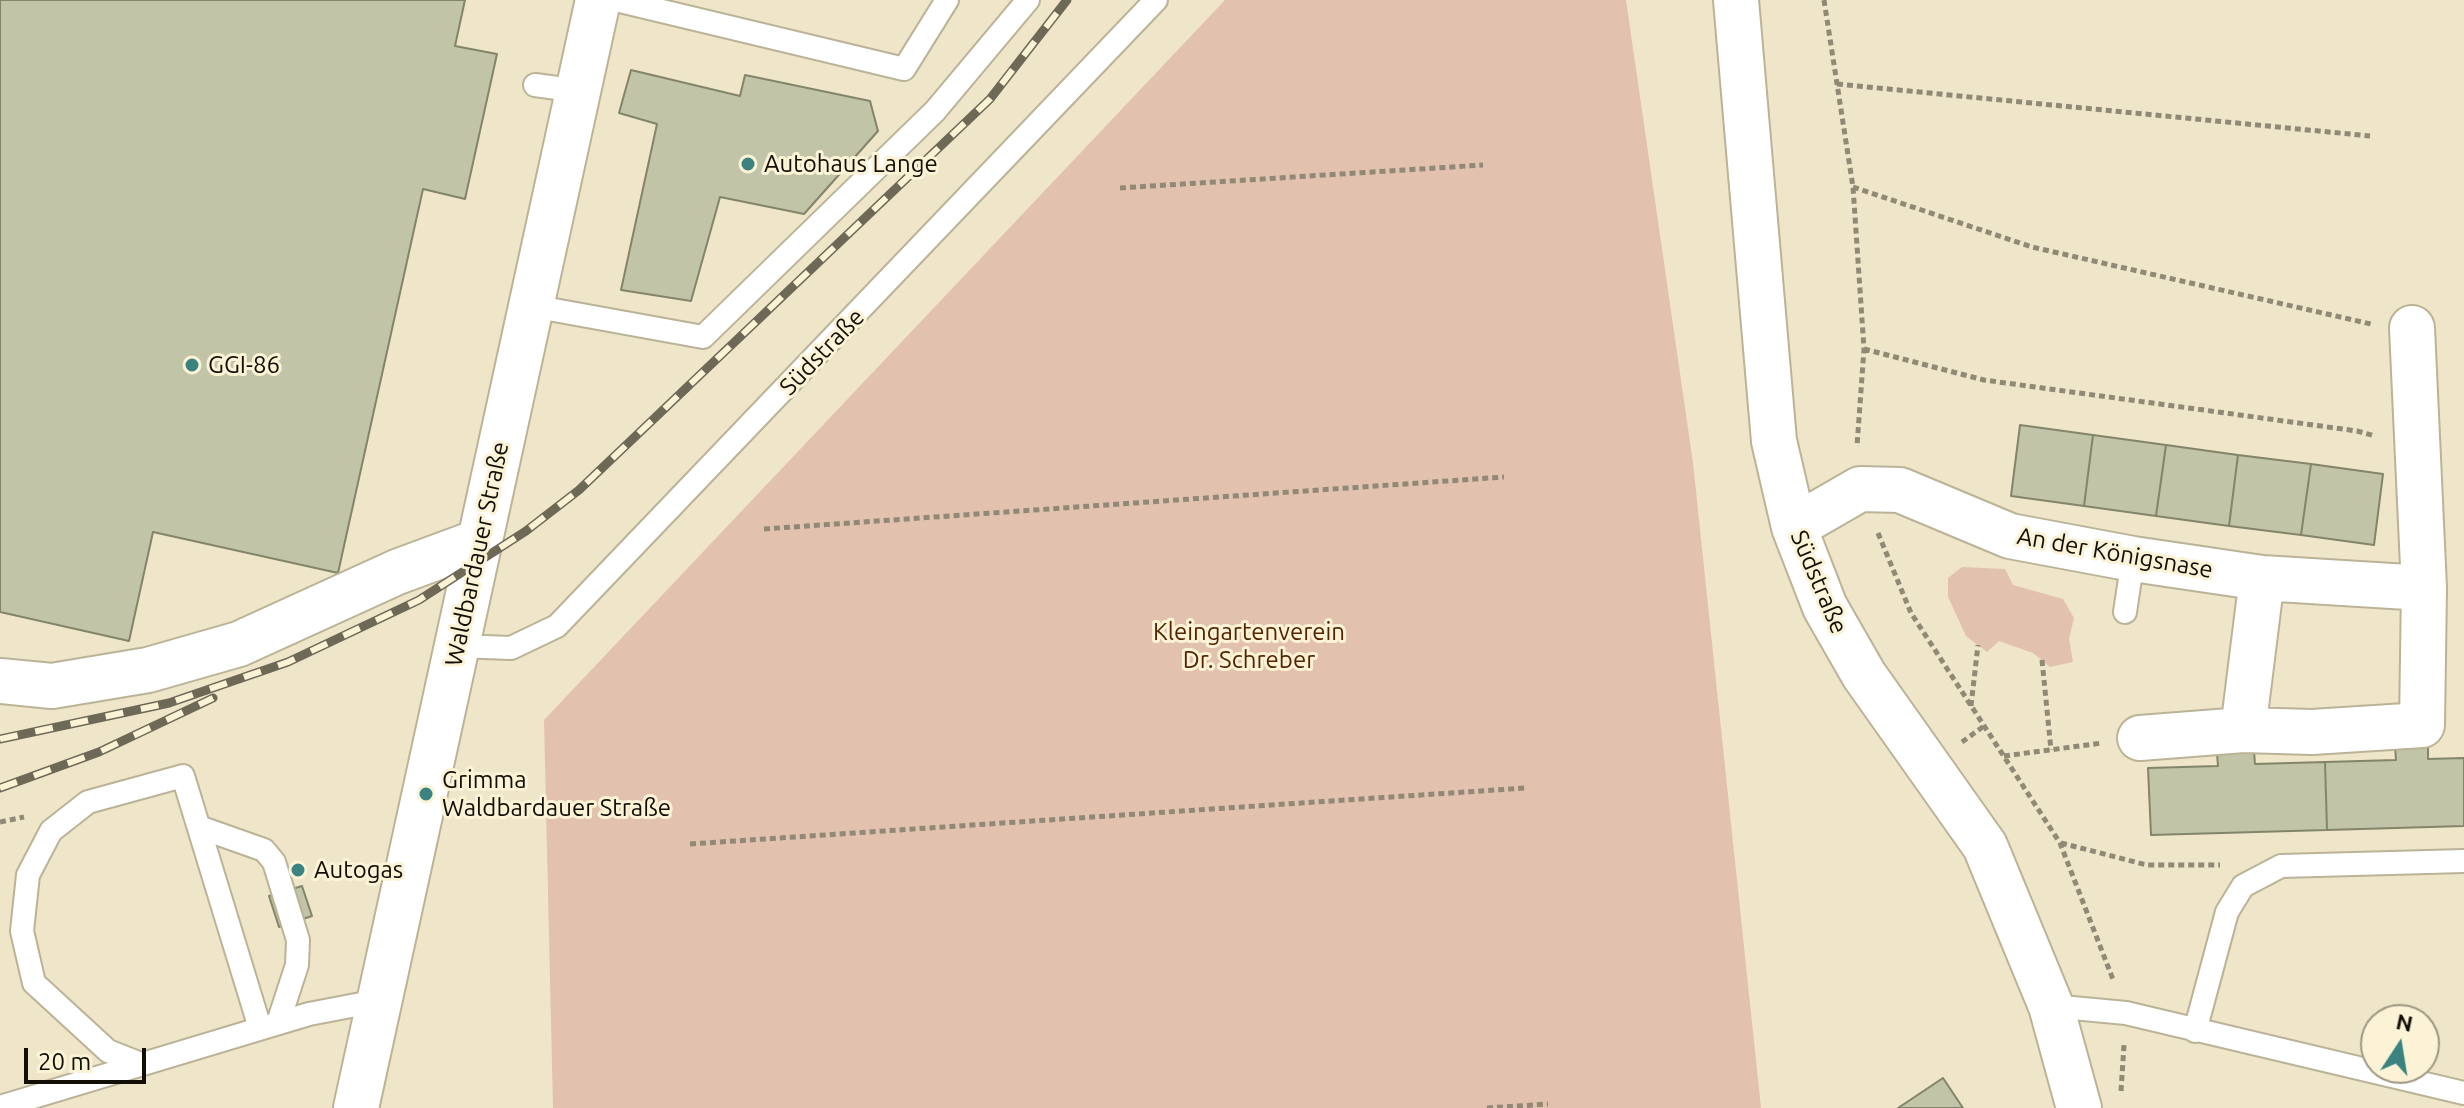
<!DOCTYPE html>
<html>
<head>
<meta charset="utf-8">
<style>
	body { margin:0 }
	#map { position:relative; width:2464px; height:1108px; overflow:hidden; background:#efe5c9; font-family:Ubuntu,sans-serif }
	canvas { display:block }
	.north { position:absolute; left:2360px; top:1004px; width:80px; height:80px; box-sizing:border-box; background:#fcf3d6; border:2px solid #9e9782; border-radius:50%; rotate:12deg; font-size:22px; font-weight:700; line-height:32px; text-align:center; color:#110e05 }
	.north::after { content:''; display:block; margin:auto; width:28px; height:36px; background:#3a8381; clip-path:polygon(50% 0,100% 100%,50% 72%,0 100%) }
	.scale { position:absolute; left:24px; top:1048px; width:122px; height:36px; box-sizing:border-box; border:4px solid #110e05; border-top:0; padding-left:10px; font-size:24px; line-height:28px; white-space:nowrap; color:#110e05; -webkit-text-stroke:6px #fcf3d6; paint-order:stroke }
</style>
</head>
<body>
<div id="map">
<canvas width="2464" height="1108"></canvas>
<div class="north">N</div>
<div class="scale">20 m</div>
</div>
<script>
const ctx = document.querySelector('canvas').getContext('2d');
ctx.lineJoin = 'round';
function paint(path, color) { ctx.fillStyle = color; ctx.fill(path, 'evenodd'); }
const shape = rows => new Path2D(rows.map(r => 'M' + r).join(''));
function strokePath(path, color, width, dash) { ctx.strokeStyle = color; ctx.lineWidth = width; ctx.lineCap = dash ? 'butt' : 'round'; ctx.setLineDash(dash || []); ctx.stroke(path); }
function write(font, color, halo, rows, align = 'center') {
  ctx.font = font + ' Ubuntu,sans-serif'; ctx.lineWidth = 6; ctx.setLineDash([]); ctx.textBaseline = 'middle'; ctx.strokeStyle = halo; ctx.fillStyle = color; for (const [text, x, y, turn = 0] of rows) {
    ctx.save(); ctx.translate(x, y); ctx.rotate((+turn || 0) * Math.PI / 180); ctx.textAlign = isNaN(turn) ? turn : align; if (halo) ctx.strokeText(text, 0, 0); ctx.fillText(text, 0, 0); ctx.restore();
  }
}
const green = shape([
	[1225,0,1626,0,1693,463,1761,1108,553,1108,544,720],
	[1962,567,2005,569,2013,585,2063,599,2074,618,2069,639,2073,662,2050,667,2033,653,1999,641,1987,652,1966,636,1948,597,1948,578]
]);
const building = shape([
	[0,0,465,0,455,46,497,54,465,199,423,189,338,573,153,532,129,641,0,612,0,0],
	[631,70,740,96,745,75,870,101,878,131,804,214,720,197,691,301,621,290,657,124,619,113,631,70],
	[2020,425,2093,435,2084,506,2011,496,2020,425],
	[2093,435,2166,445,2156,516,2084,506,2093,435],
	[2166,445,2238,455,2229,526,2156,516,2166,445],
	[2238,455,2311,464,2301,535,2229,526,2238,455],
	[2311,464,2383,474,2374,545,2301,535,2311,464],
	[2428,746,2428,759,2464,758,2464,826,2327,830,2325,762,2396,760,2395,747,2428,746],
	[2254,751,2255,764,2325,762,2327,830,2151,835,2148,768,2218,766,2217,753,2254,751],
	[302,886,312,916,279,927,269,896,302,886],
	[1943,1078,1963,1108,1898,1108,1943,1078]
]);
const path = shape([
	[1824,0,1853,187,1864,349,1857,446],
	[1837,84,2370,136],
	[1853,187,2032,247,2371,324],
	[1120,188,1483,165],
	[1864,349,1984,380,2357,431,2375,436],
	[764,529,1504,477],
	[1878,533,1911,613,2060,843,2114,982],
	[2042,660,2051,750],
	[1971,706,1978,645],
	[1962,742,1984,726],
	[2004,756,2102,743],
	[0,822,24,817],
	[2061,843,2147,865,2220,865],
	[690,844,1525,788],
	[2121,1091,2124,1045],
	[1487,1108,1548,1104]
]);
const lane = shape([
	[616,0,904,69,947,0],
	[535,85,579,91],
	[532,306,703,337,935,111,1028,0],
	[2125,612,2133,559],
	[457,646,511,648,557,626,1156,0],
	[199,827,264,850,274,862,298,940,297,965,278,1023],
	[2051,1006,2126,1013,2464,1093],
	[2195,1031,2227,912,2243,886,2281,866,2464,861],
	[141,1064,108,1051,34,983,22,931,28,875,51,831,88,802,183,776,260,1028],
	[0,1107,309,1014,382,1000]
]);
const street = shape([
	[1736,0,1774,441,1794,527,1825,607,1864,675,1985,846,2051,1006,2079,1108],
	[1794,527,1860,489,1900,490,2010,536,2133,559,2262,578,2424,588,2412,328],
	[0,681,52,686,148,670,239,644,397,572,478,542],
	[2243,730,2262,578],
	[2140,738,2243,730,2312,732,2422,725,2424,588],
	[356,1108,598,0]
]);
const rail = shape([
	[0,739,169,703,288,662,419,600,526,531,579,490,990,99,1067,0],
	[0,788,99,752,213,698]
]);
const markers = [
	[748,164,8,"#3a8381"],
	[192,365,8,"#3a8381"],
	[426,794,8,"#3a8381"],
	[298,870,8,"#3a8381"]
];
const poiNames = [
	["Autohaus Lange",764,164],
	["GGI-86",208,365],
	["Grimma",442,780],
	["Waldbardauer Straße",442,808],
	["Autogas",314,870]
];
const streetNames = [
	["Südstraße",822,352,-46],
	["An der Königsnase",2115,553,10],
	["Waldbardauer Straße",477,554,-78],
	["Südstraße",1819,582,67]
];
const parkNames = [
	["Kleingartenverein",1249,632],
	["Dr. Schreber",1249,660]
];
paint(green, '#e2c1ae');
paint(building, '#c1c4a7');
strokePath(building, '#82856a', 2);
strokePath(lane, '#bbb397', 26);
strokePath(street, '#bbb397', 48);
strokePath(path, '#908975', 5, [6, 4]);
strokePath(lane, '#fff', 22);
strokePath(street, '#fff', 44);
strokePath(rail, '#6e6857', 9);
strokePath(rail, '#fcf3d6', 6, [18]);
for (const [x, y, r, color] of markers) { const dot = new Path2D(); dot.arc(x, y, r, 0, 2 * Math.PI); ctx.fillStyle = color; ctx.fill(dot); strokePath(dot, '#fcf3d6', 3); }
write('24px', '#110e05', '#fcf3d6', poiNames, 'left');
write('24px', '#110e05', '#fcf3d6', streetNames);
write('24px', '#542300', '#fcf3d6', parkNames);
</script>
</body>
</html>
